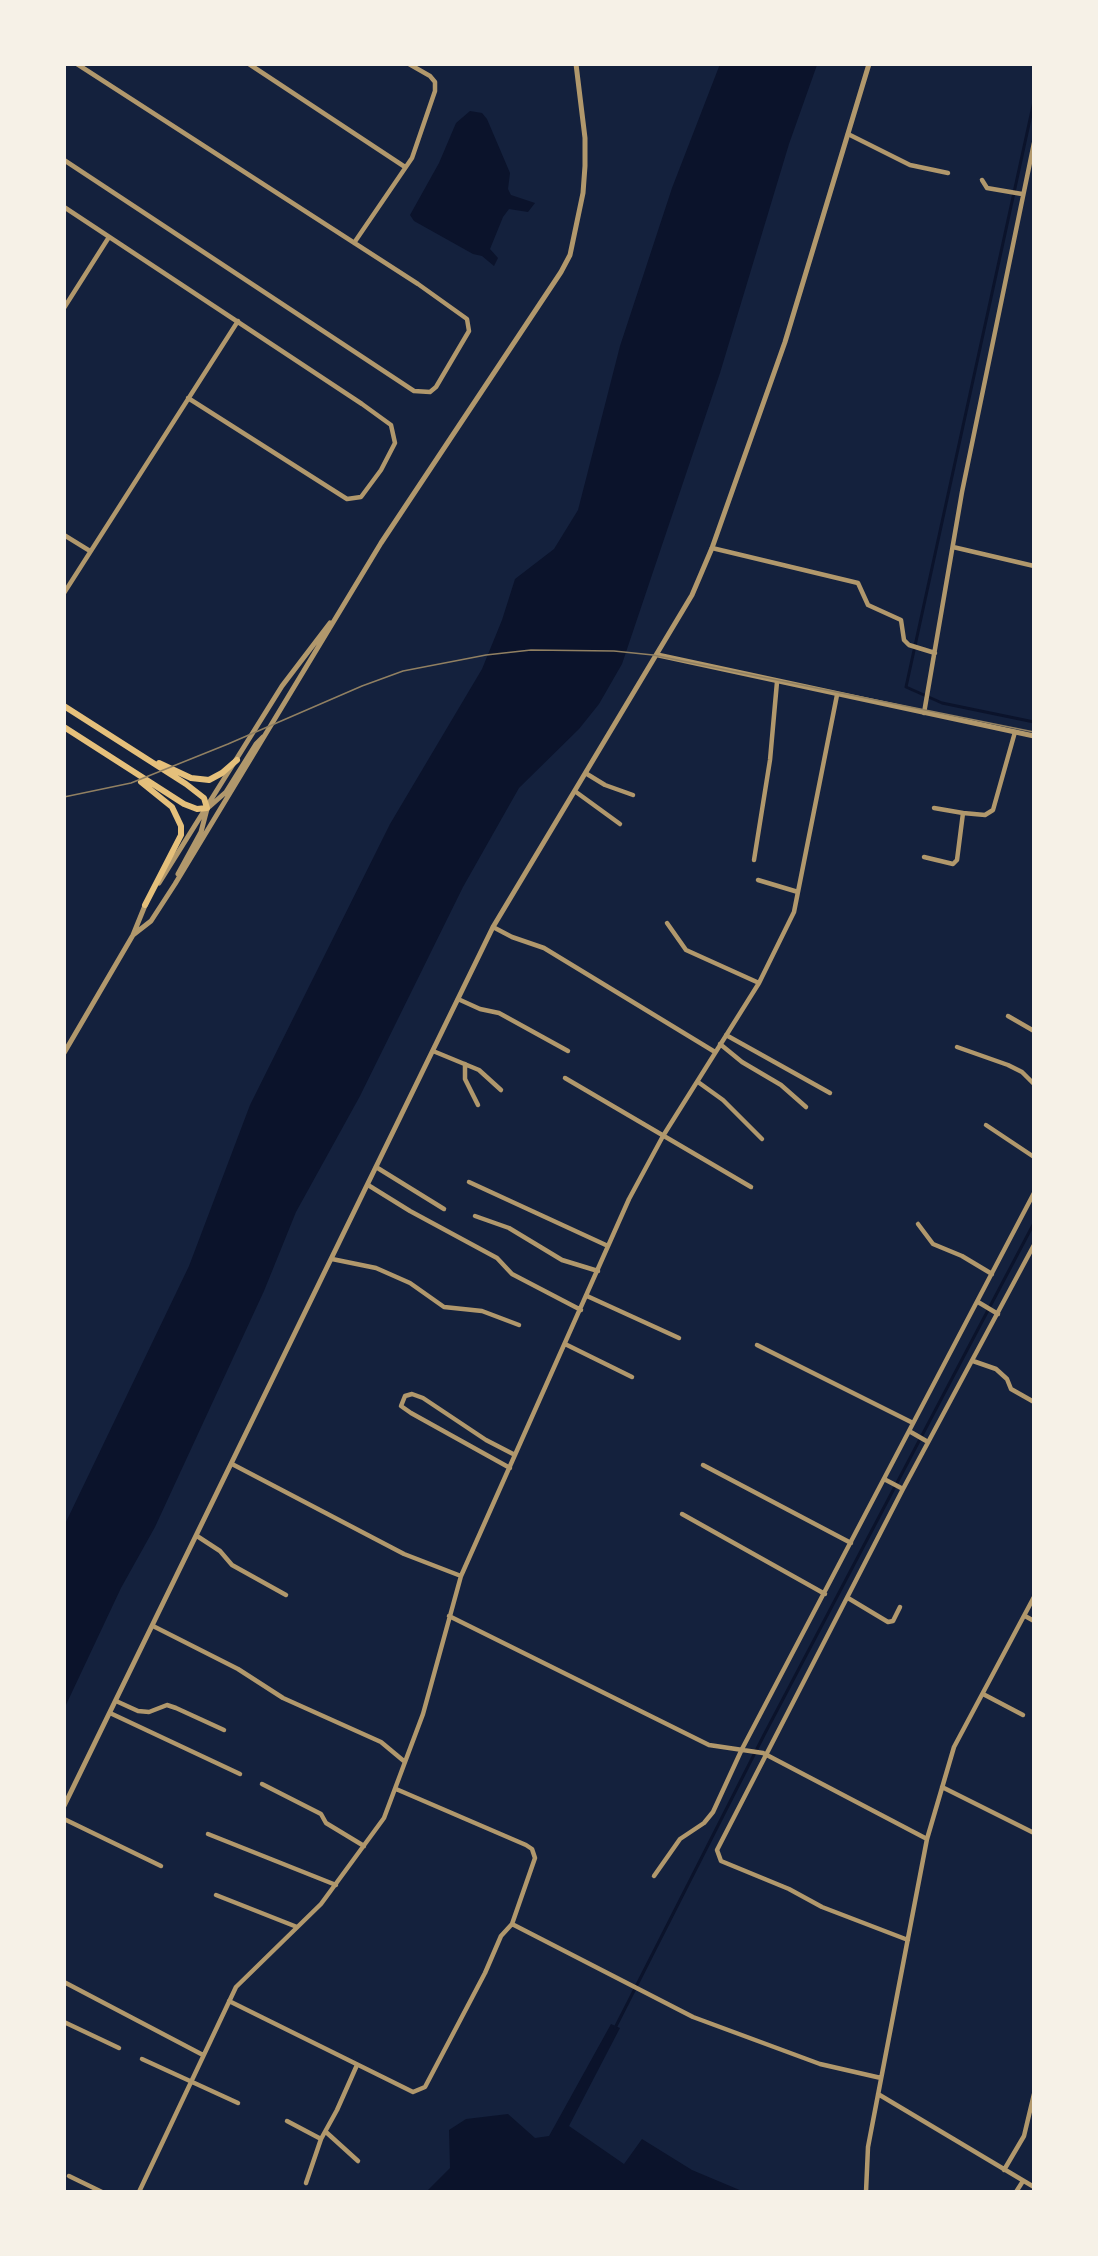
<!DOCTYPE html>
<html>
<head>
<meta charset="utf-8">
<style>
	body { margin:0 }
	#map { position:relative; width:1098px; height:2256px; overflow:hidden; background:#14213d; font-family:"Libre Baskerville",serif }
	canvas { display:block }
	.frame { position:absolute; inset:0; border:66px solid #f6f1e7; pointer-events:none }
</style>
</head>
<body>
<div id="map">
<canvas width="1098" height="2256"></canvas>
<div class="frame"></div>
</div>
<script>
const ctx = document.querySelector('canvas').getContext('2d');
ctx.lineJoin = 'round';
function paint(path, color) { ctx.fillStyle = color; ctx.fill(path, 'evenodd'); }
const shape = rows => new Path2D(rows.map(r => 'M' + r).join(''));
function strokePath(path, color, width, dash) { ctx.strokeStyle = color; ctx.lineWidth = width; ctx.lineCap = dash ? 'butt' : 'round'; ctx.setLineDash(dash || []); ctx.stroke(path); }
const water = shape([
	[720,64,817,65,789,144,720,373,622,664,599,704,579,729,519,788,463,887,360,1096,296,1212,264,1291,155,1527,121,1588,65,1707,65,1524,189,1266,250,1105,390,824,482,669,502,620,515,579,554,549,578,510,620,346,672,188],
	[470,111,482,113,487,119,510,173,508,189,511,195,535,203,528,212,509,209,503,217,490,249,498,258,494,266,482,256,473,254,414,221,410,215,439,163,456,123],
	[611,2024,620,2028,569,2126,624,2164,642,2139,692,2170,742,2191,427,2191,450,2168,449,2130,466,2119,508,2114,535,2138,549,2136]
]);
const stream = shape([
	[1034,101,906,687,942,703,1034,722],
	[615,2028,764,1735,1034,1223]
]);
const minor = shape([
	[249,64,405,167],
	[848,134,910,165,948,173],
	[64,160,414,391,430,392,436,387,469,331,467,319,418,284,77,64],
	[982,180,987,188,1022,194],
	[64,207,362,404,391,425,395,443,381,470,361,497,347,499,188,398],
	[354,243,412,158,435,91,435,82,430,76,409,64],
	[64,308,109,237],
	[64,535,90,551],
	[953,547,1034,566],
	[712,548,858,583,868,605,901,620,904,640,909,645,935,653],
	[64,593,238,321],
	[924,713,962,492,1034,143],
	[587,774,605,785,633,795],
	[576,792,620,824],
	[934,808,963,813],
	[924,857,953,864,957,860,963,813,985,815,993,810,1015,732],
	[754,860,770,760,777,682],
	[758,880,798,892],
	[667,923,686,950,759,983],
	[493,927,512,937,544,948,715,1052],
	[458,999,480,1009,499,1013,568,1051],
	[1008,1016,1034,1031],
	[726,1035,830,1093],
	[720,1044,742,1062,781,1085,806,1107],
	[957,1047,1008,1065,1022,1072,1034,1084],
	[433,1051,479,1070,501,1090],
	[465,1064,465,1079,478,1105],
	[565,1078,751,1187],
	[698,1082,723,1100,762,1139],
	[986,1125,1034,1157],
	[376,1167,444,1209],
	[469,1182,608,1246],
	[368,1185,410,1211,497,1258,512,1274,581,1310],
	[475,1216,509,1228,562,1260,598,1271],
	[918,1224,933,1244,962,1256,992,1274],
	[332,1259,376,1268,410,1283,444,1307,482,1311,519,1325],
	[587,1296,679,1338],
	[978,1302,998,1314],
	[565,1344,632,1377],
	[757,1345,913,1423],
	[973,1361,996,1369,1007,1379,1011,1389,1034,1402],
	[909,1431,928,1442],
	[232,1464,404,1554,461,1576],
	[703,1465,851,1543],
	[510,1468,411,1413,401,1406,405,1396,412,1394,423,1398,486,1440,515,1455],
	[884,1479,903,1489],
	[682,1514,825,1594],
	[197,1536,220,1551,232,1565,286,1595],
	[848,1598,888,1622,893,1621,900,1607],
	[449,1616,709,1745,763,1753,927,1839],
	[1025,1616,1034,1621],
	[153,1626,238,1669,283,1698,381,1742,405,1762],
	[983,1694,1023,1715],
	[116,1701,138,1711,149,1712,167,1705,176,1708,224,1730],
	[110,1713,240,1774],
	[262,1784,321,1814,326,1823,364,1846],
	[942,1787,1034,1833],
	[64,1819,161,1866],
	[208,1834,336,1885],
	[654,1876,680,1839,704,1823,713,1812,742,1749,1034,1193],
	[216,1895,297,1927],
	[512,1924,693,2017,820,2064,881,2078],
	[908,1940,822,1907,789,1889,721,1861,717,1850,903,1489,1034,1245],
	[64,1982,203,2055],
	[229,2001,413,2092,425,2087,485,1973,501,1936,512,1924,535,1858,532,1849,526,1845,396,1789],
	[64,2022,119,2048],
	[142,2059,238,2103],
	[878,2094,1034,2187],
	[287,2121,321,2139],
	[326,2132,358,2161],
	[1004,2170,1024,2136,1034,2094],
	[69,2176,102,2192],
	[306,2183,321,2139,337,2110,357,2065],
	[139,2192,236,1987,321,1904,384,1818,423,1714,461,1576,629,1199,663,1136,759,983,794,912,837,695],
	[866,2192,868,2147,927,1839,954,1747,1034,1597],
	[1016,2192,1023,2181]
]);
const tertiary = shape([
	[658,655,1034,736],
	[209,807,226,792,256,744,263,737],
	[178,874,201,832,207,809],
	[159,883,282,686,330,623],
	[133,935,151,921,175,884,381,543,561,272,570,255,583,193,585,166,585,138,576,64],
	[64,1053,133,935,146,903],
	[64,1806,493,927,692,595,712,548,785,342,869,64]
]);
const secondary = shape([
	[64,706,186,784,204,798,207,808,197,809,184,804,64,727],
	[159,763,191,778,209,780,222,773,237,760],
	[141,782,172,807,181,826,181,835,145,905]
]);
const tram = shape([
	[64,797,131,783,228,744,362,686,403,671,486,655,531,650,614,651,653,655,1034,732]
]);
paint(water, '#0b132b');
strokePath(stream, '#0b132b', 3);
strokePath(minor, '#b1986c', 4.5);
strokePath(tertiary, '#b1986c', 5);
strokePath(secondary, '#e5c07b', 6);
strokePath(tram, '#918062', 1.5);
</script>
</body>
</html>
